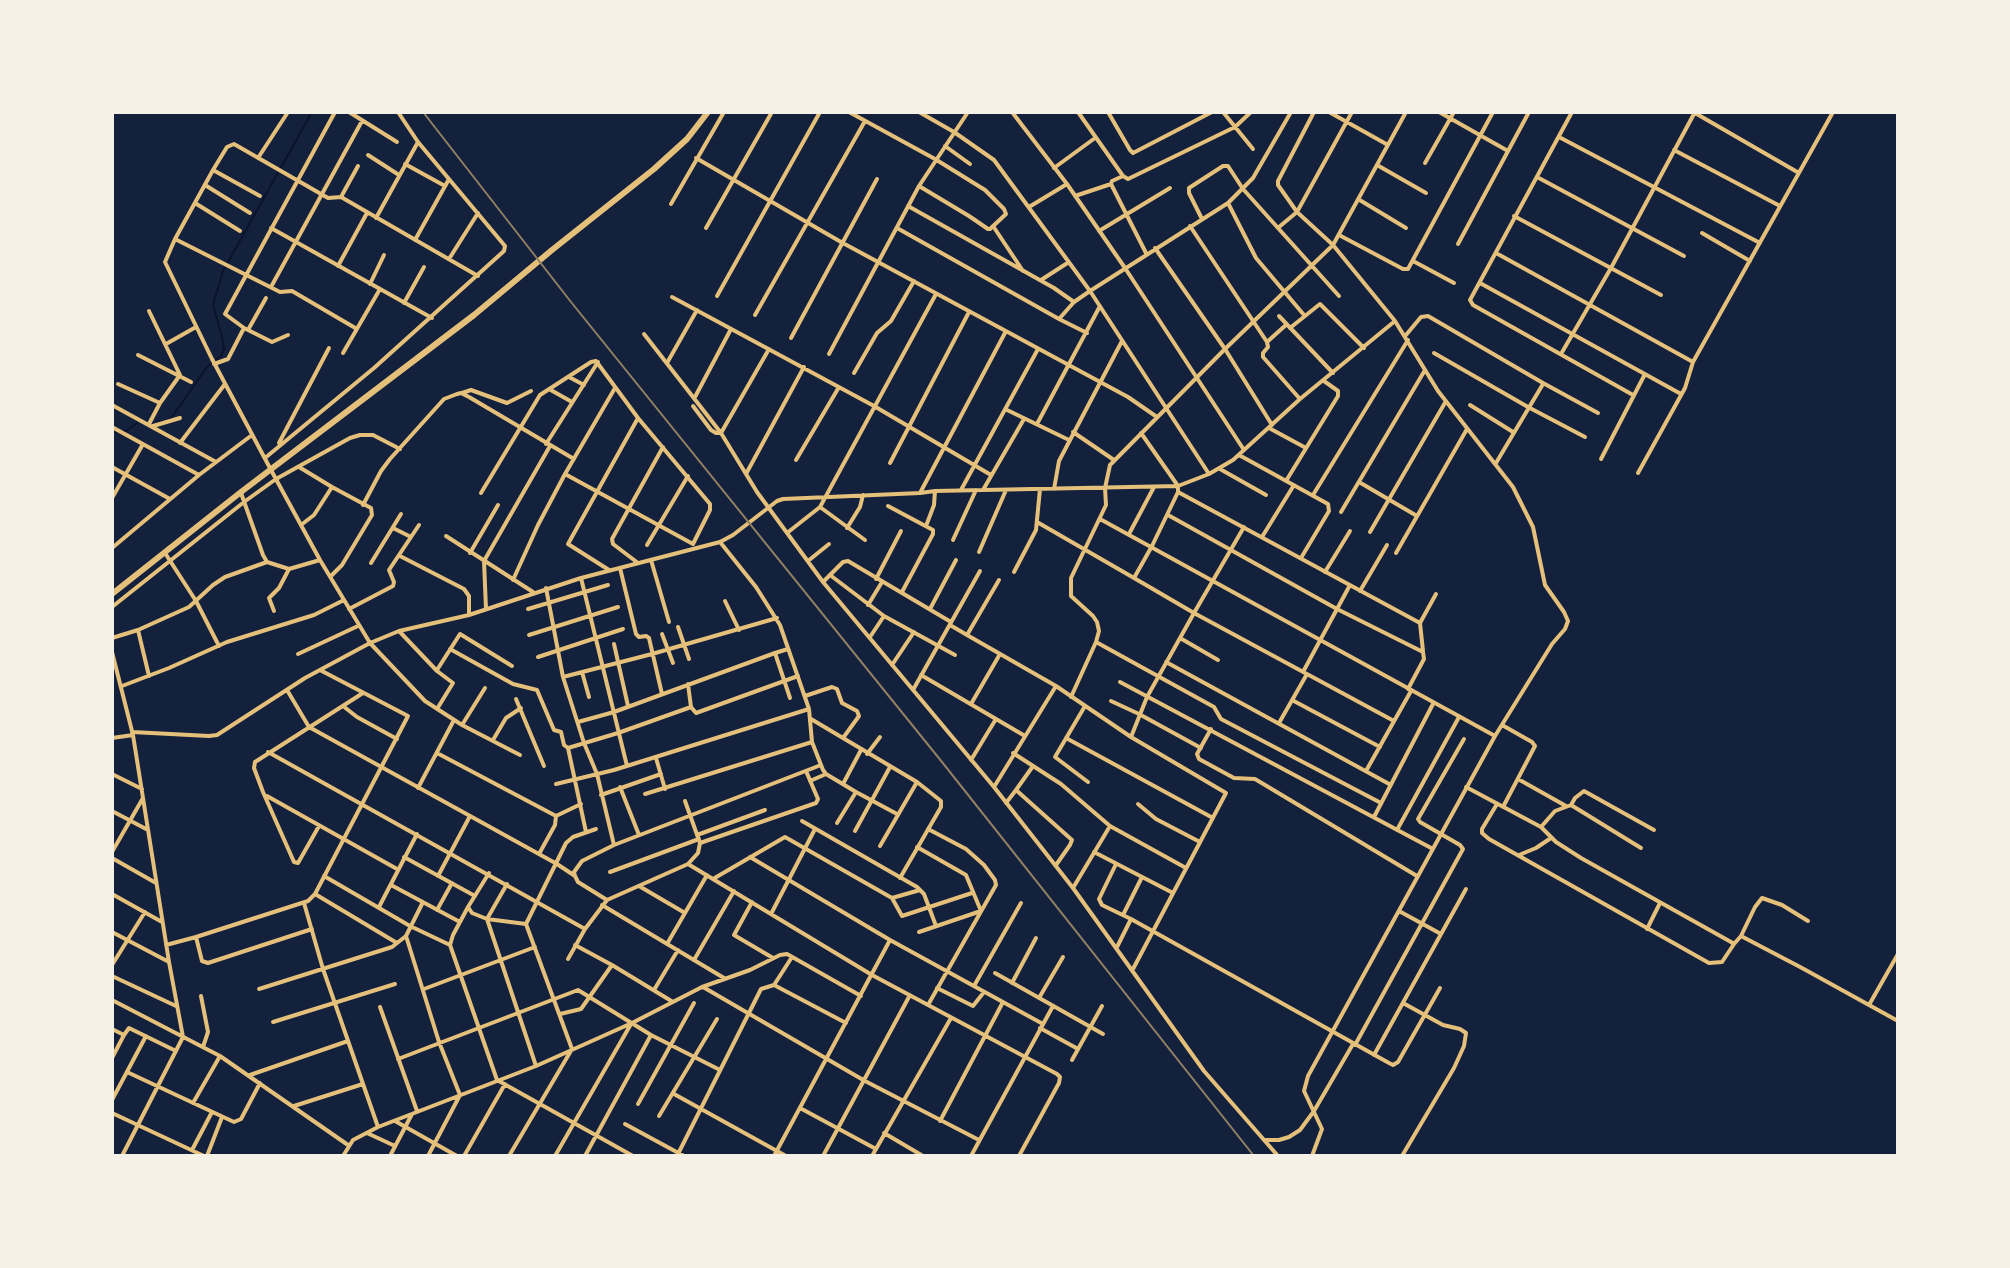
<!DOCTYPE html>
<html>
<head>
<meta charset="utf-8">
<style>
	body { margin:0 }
	#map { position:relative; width:2010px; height:1268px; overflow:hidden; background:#14213d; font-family:"Open Sans",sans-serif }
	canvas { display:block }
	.frame { position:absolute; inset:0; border:114px solid #f6f1e7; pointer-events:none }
</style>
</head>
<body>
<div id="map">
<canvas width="2010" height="1268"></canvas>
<div class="frame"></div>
</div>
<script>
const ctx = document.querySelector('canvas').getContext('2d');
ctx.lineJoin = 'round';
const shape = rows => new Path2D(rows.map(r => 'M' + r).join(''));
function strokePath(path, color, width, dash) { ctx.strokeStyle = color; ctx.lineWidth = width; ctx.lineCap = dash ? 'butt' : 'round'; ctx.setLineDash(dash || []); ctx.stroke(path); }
const stream = shape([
	[157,422,166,421,172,417,207,367,221,356,224,349,222,337,213,305,223,271,312,112],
	[112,436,114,432,126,431,137,423]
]);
const minor = shape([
	[349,112,397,142],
	[849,112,935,159,985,190,1004,209,1006,214,990,229,988,229,969,216,919,186],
	[919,112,954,132,994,160,1090,291,1209,474],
	[1012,112,1067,184,1125,268,1244,450],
	[1078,112,1123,176,1128,179,1235,127,1251,112],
	[1108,112,1130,150,1133,153,1212,112],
	[1223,112,1253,149],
	[1329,112,1388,145],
	[1439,112,1508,151],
	[1572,112,1470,300,1473,305,1633,395],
	[1695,113,1799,173],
	[1559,137,1760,243],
	[945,146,970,164],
	[1674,150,1780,206],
	[368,155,399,175],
	[258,158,288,112],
	[696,158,841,242,1128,397,1157,417],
	[1425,163,1454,112],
	[405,164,445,186],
	[1377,165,1426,193],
	[1054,168,1095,138],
	[213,170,260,196],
	[1123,176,1112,181,1111,184,1146,253],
	[1537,177,1684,256],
	[205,185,250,213],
	[1075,196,1111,184],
	[341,197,358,166],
	[1358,199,1406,228],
	[195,203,240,231],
	[1228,203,1256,258,1304,315],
	[671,204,724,112],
	[908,206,1054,288,1074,302],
	[1029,207,1067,184],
	[1514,216,1661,295],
	[376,218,418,142],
	[1202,219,1189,193,1189,188,1223,166,1228,166,1243,189,1339,296],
	[993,226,1023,271],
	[1190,226,1267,342,1268,347,1263,353,1263,357,1300,399],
	[1279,227,1297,212,1352,112],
	[271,228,432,318],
	[706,228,772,112],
	[897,228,1059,319,1087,333],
	[1099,231,1170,188],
	[1702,233,1750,261],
	[1339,235,1403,269,1408,269,1493,112],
	[175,239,280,292,292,291,357,329],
	[415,240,449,179],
	[1458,244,1529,112],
	[1155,248,1225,349,1272,425],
	[1496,253,1693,362],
	[449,259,478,213],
	[1413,261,1454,283],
	[338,266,367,213],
	[478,276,341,197,328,198,234,144,227,147,213,170,175,239,165,262,212,359,271,470,320,560,370,643,425,701,462,725,520,755],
	[1041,280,1069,262],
	[1480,283,1681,394],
	[370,284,384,255],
	[271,287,362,121],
	[717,296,820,112],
	[672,297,874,406,991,475],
	[404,303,424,267],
	[755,315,865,121],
	[1279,316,1333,373],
	[1059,319,1074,302,1090,291,1228,203,1253,178,1291,112],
	[1290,328,1320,304,1364,348],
	[248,330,266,298],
	[644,334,721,433,757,492,823,582,994,787,1073,888,1204,1071,1278,1156],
	[288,335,272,342,244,328,225,314,335,112],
	[1406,335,1421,317,1428,316,1543,383,1598,413],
	[791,338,877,179],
	[1267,342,1287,324],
	[166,344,196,327],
	[343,353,380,289],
	[1434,353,1528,407,1585,437],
	[829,354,919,186,968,112],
	[1561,354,1611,268,1695,112],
	[138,355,191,382],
	[667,363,697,310],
	[214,364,228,359,244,328],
	[854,373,877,333,891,321,914,281],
	[569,377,584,385],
	[118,384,160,403],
	[549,389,572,402],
	[462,393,471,390,507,403,531,391],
	[695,397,731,329],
	[112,405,216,462],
	[1470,405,1513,432],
	[693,406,711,430,716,433,721,433,769,349],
	[1005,409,1069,440],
	[149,424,160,403,180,375,149,311],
	[1037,424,1100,306],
	[153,426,180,418],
	[112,427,199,475],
	[1269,428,1306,448],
	[1073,432,1114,460],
	[1141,433,1178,486,1178,492,1420,623],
	[180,443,225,384],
	[279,443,329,348],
	[546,444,598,362],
	[1239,455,1328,504,1329,511,1301,558],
	[265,458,374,368,504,251,505,246,418,142,398,112],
	[1601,459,1645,374],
	[796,460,839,387],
	[890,463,969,312],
	[1496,463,1543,384],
	[112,467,170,499],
	[299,467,332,487],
	[1220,469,1266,495],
	[1638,473,1685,388,1693,362,1833,112],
	[565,474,693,544],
	[746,474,804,367],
	[1286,481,1338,396,1338,391,1324,381],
	[1359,482,1417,516],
	[1054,489,1059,461,1122,341],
	[961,490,1038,349],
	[983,490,1024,419],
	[241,493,263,555,267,562],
	[481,493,540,395,591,362,596,361,638,418,710,504,710,510,693,544],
	[920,493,1006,331],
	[1313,495,1408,340],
	[112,498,143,444],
	[363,505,381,471,390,459,444,399,457,394,461,393,469,397,574,459],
	[888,506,933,530,933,534,902,592],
	[820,507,865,540],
	[1341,512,1425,370],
	[1168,515,1337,609,1423,652,1424,659,1408,689],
	[1100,519,1495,736],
	[1037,522,1134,578],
	[301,525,314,515,332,487,371,508,372,515,342,565,331,576],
	[926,526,934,505,935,491],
	[1244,527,1194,613,1394,721],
	[393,528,411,537],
	[847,528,860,507,863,495],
	[1370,532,1446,401],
	[787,533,820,507,936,294],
	[1129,534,1154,487],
	[446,536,533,592],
	[1262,537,1294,485],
	[953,540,976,490],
	[720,542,756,587,780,625,809,709,812,742,823,770,826,774,856,792,897,814],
	[647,545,688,476],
	[112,548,199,475,252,435],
	[979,552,1006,490],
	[165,553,196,601,219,646],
	[470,553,498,505],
	[1396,553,1467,429],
	[400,556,464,589,469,596,469,615],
	[651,560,669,622],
	[808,561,829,544],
	[371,563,401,514],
	[638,563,613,544,612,539,663,447],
	[620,568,636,634,639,637,646,636,649,638,662,694],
	[609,570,568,544,638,418],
	[1014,572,1036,530,1040,489],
	[1325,572,1350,531],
	[830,575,884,616,955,655],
	[581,578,627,766],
	[876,579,901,531],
	[513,580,538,525,565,474,615,388],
	[823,582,843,562,848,561,951,622],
	[546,588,563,677,584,743,597,774,614,845],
	[1360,591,1387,545],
	[725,601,739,630],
	[868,605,882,582],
	[112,607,244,502,276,479,350,438,360,435,373,435,400,449],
	[349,609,393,586,394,582,389,570,419,525],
	[486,609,484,561,550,446],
	[528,609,608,585],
	[930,609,956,560],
	[274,611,269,598,279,588,289,569],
	[950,625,967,635,999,580],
	[678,627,689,659],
	[138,630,149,676],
	[399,631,437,671,453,683,437,709],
	[662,634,673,663],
	[529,635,618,607],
	[967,635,1056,686,1131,737,1226,793,1133,969],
	[870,637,884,616],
	[112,638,138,630,189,607,213,585,225,577,267,562,289,569,320,560],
	[1180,638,1218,660],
	[1096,642,1214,707,1221,719,1381,803],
	[614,644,628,706],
	[450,649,513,684,537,690,554,730,561,732,564,745,568,748,618,733,691,707],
	[1423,651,1420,623,1436,594],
	[112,652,133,735,169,962,183,1037,122,1156],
	[775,653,790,698],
	[298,654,358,626],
	[538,657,623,629],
	[1166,662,1391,785],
	[892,665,914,632],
	[437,670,460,634,512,666],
	[582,672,589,697],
	[1303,672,1350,585],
	[921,675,1025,736],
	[563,677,652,654,777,618],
	[1120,682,1433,849],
	[688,684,691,707,696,713,798,676],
	[122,686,169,668,227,642,314,615,344,600],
	[287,690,309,727,557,864,575,876,578,882,607,900],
	[913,690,980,571],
	[805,696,832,687,837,689,842,703,857,711,859,716,843,738],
	[1071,697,1096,642,1099,631,1097,622,1093,616,1071,596,1071,578,1106,505,1105,488,1110,465,1225,349,1333,245,1406,112],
	[516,699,544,766],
	[1292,700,1380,747],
	[1111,701,1139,714,1201,748],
	[971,704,1000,654],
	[343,706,357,717,397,739],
	[1085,706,1055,757,1088,782],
	[811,719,917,782,941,801,941,807,900,878],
	[578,722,614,712,775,653,788,649],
	[1279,723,1307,674],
	[462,725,485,688],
	[1502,725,1532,742,1535,746,1503,807],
	[1211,729,1197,754,1199,759,1234,778,1255,779,1417,876],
	[132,732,209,736,217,735,305,678,370,643,399,631,469,615,581,578,720,542,733,535,777,501,783,499,920,493,935,491,1178,486,1209,474,1233,460,1300,399,1395,321],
	[1131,737,1147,697,1194,613,1134,578,1152,546,1178,492],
	[112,738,133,735],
	[1066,738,1213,818],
	[493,740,506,718,521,708],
	[568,748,586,832],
	[268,752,585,929],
	[437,753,556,816,555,825,539,854],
	[1013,753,1061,784,1110,826,1186,868],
	[867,754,880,737],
	[656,758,665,789],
	[971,760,996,719],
	[1033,766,1016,790,1072,840,1070,845,1056,865],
	[1366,771,1411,691],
	[112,774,142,789],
	[1518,779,1566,806],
	[810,781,826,774],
	[556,784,614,770,809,709],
	[843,784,861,750],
	[620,787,639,835],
	[994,787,1056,686],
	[1466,787,1541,827,1556,842,1581,858,1731,942,1734,944,1741,936,1802,968,1898,1021],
	[418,788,454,720],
	[645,794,812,742],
	[601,795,661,774],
	[267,796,397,869],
	[1006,803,1016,790],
	[1138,804,1156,819,1200,842],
	[1497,804,1482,829,1482,833,1489,839,1709,963,1722,962,1734,944],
	[1571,805,1641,848],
	[112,811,148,830],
	[556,816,581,804],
	[1374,817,1433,704],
	[802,821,917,887,924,894,936,926],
	[837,823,856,792],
	[319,826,298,863,294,862,263,792,254,768,255,762,363,693],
	[1541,827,1555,811,1571,805,1575,798,1584,791,1654,830],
	[1397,830,1459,717],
	[855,831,890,767],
	[697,835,765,810],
	[700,843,816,803,818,799,806,771],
	[880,846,917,782],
	[917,847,966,875,981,911,919,932],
	[112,852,143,798],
	[1094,852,1173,893],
	[1519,855,1536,848,1551,838],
	[404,857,475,896],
	[750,857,890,940,1043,1024],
	[112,858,156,883],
	[688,864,872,975,1057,1074,1060,1077,1059,1083,1019,1156],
	[1116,864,1099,899,1102,905,1131,919,1389,1063,1393,1065,1398,1062,1440,988],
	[610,872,699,839],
	[489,873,468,907,472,913,487,919,526,924],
	[324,876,410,926,450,945,453,935,468,907],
	[438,876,470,816],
	[575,876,574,872,582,861,614,845,821,765],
	[713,879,785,837,892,898,902,916,972,893],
	[507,884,487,919,536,1066],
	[391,885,460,922],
	[639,886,685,913],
	[1073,888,1110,826],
	[112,894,162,922],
	[315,894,397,943],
	[892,898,920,890],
	[752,902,734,935,773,958],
	[304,903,323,969,378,1127],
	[602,905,724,978],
	[379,907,417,834],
	[437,910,452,883],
	[1399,911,1441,934],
	[771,914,815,829],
	[1123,915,1142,877],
	[1647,929,1660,903],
	[112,932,169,962],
	[406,936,439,1042,460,1095,428,1156],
	[1741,936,1755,907,1762,898,1782,905,1808,921],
	[196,937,202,961,208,963,312,929],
	[667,944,707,875],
	[166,945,196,937,308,901,315,894,408,716,320,670],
	[450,945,497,1080,633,1156],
	[575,945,612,965,673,1002],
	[1117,947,1131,919],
	[568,959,585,929,607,900,688,864,698,853,700,843,685,801],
	[694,960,734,891],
	[112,965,145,912],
	[995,973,1103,1034],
	[112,976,176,1006],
	[1012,983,1036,938],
	[774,985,792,957],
	[974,986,1021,903],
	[703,987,865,1081,979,1140],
	[937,988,973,1006,984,992],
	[259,989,392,947,406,936,423,902],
	[424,989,535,947],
	[654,990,678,950],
	[201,996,208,1032,203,1047],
	[1039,998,1063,957],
	[112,1000,220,1056,348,1145],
	[928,1005,996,885,995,880,984,865,966,849,928,829],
	[1869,1005,1898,954],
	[380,1007,417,1111],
	[560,1014,581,1009,612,965],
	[273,1022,395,984],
	[1040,1028,1078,1049],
	[112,1029,124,1035],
	[1355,1045,1463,849,1460,845,1420,822,1418,819,1464,739],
	[1374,1055,1466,889],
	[112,1058,124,1035,129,1028,176,1051],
	[398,1059,578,990,651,1035,720,1070],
	[1072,1060,1102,1006],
	[127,1072,234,1122,241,1119,260,1083],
	[250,1075,348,1041],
	[674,1094,786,1156],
	[112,1100,146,1036],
	[193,1103,220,1056],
	[638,1104,694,1003],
	[294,1106,363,1084],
	[800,1108,876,1149],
	[112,1113,204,1156],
	[659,1116,717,1019],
	[395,1121,457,1156],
	[940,1121,1003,1002],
	[625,1124,684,1156],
	[367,1133,395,1146],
	[884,1133,923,1156],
	[1264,1140,1279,1140,1289,1137,1300,1130,1314,1111,1353,1044],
	[192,1150,212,1112],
	[207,1156,222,1117],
	[343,1156,353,1140,378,1127,536,1066,632,1023,702,987,750,970,780,955,787,954,861,996],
	[390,1156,412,1114],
	[464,1156,505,1084],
	[509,1156,572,1049,526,924,566,843,573,837,596,829],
	[555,1156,631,1024],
	[585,1156,651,1035],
	[677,1156,761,989,774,985,846,1023],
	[774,1156,890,940],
	[823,1156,910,995],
	[872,1156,951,1018],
	[971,1156,1053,1006],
	[1312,1156,1322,1129,1304,1091,1308,1076,1495,736,1552,644,1565,629,1568,621,1564,612,1545,585,1533,527,1513,487,1438,391,1395,321,1333,245,1297,212,1278,185,1278,181,1314,112],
	[1402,1156,1454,1068,1464,1046,1466,1033,1460,1029,1443,1025,1403,1003]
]);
const primary = shape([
	[112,594,241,492,474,315,552,250,654,169,687,139,708,112]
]);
const rail = shape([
	[423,112,571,302,942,762,1254,1156]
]);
strokePath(stream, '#0b132b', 2);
strokePath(minor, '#e5c07b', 4);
strokePath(primary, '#e5c07b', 6);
strokePath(rail, '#918062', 2);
</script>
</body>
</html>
